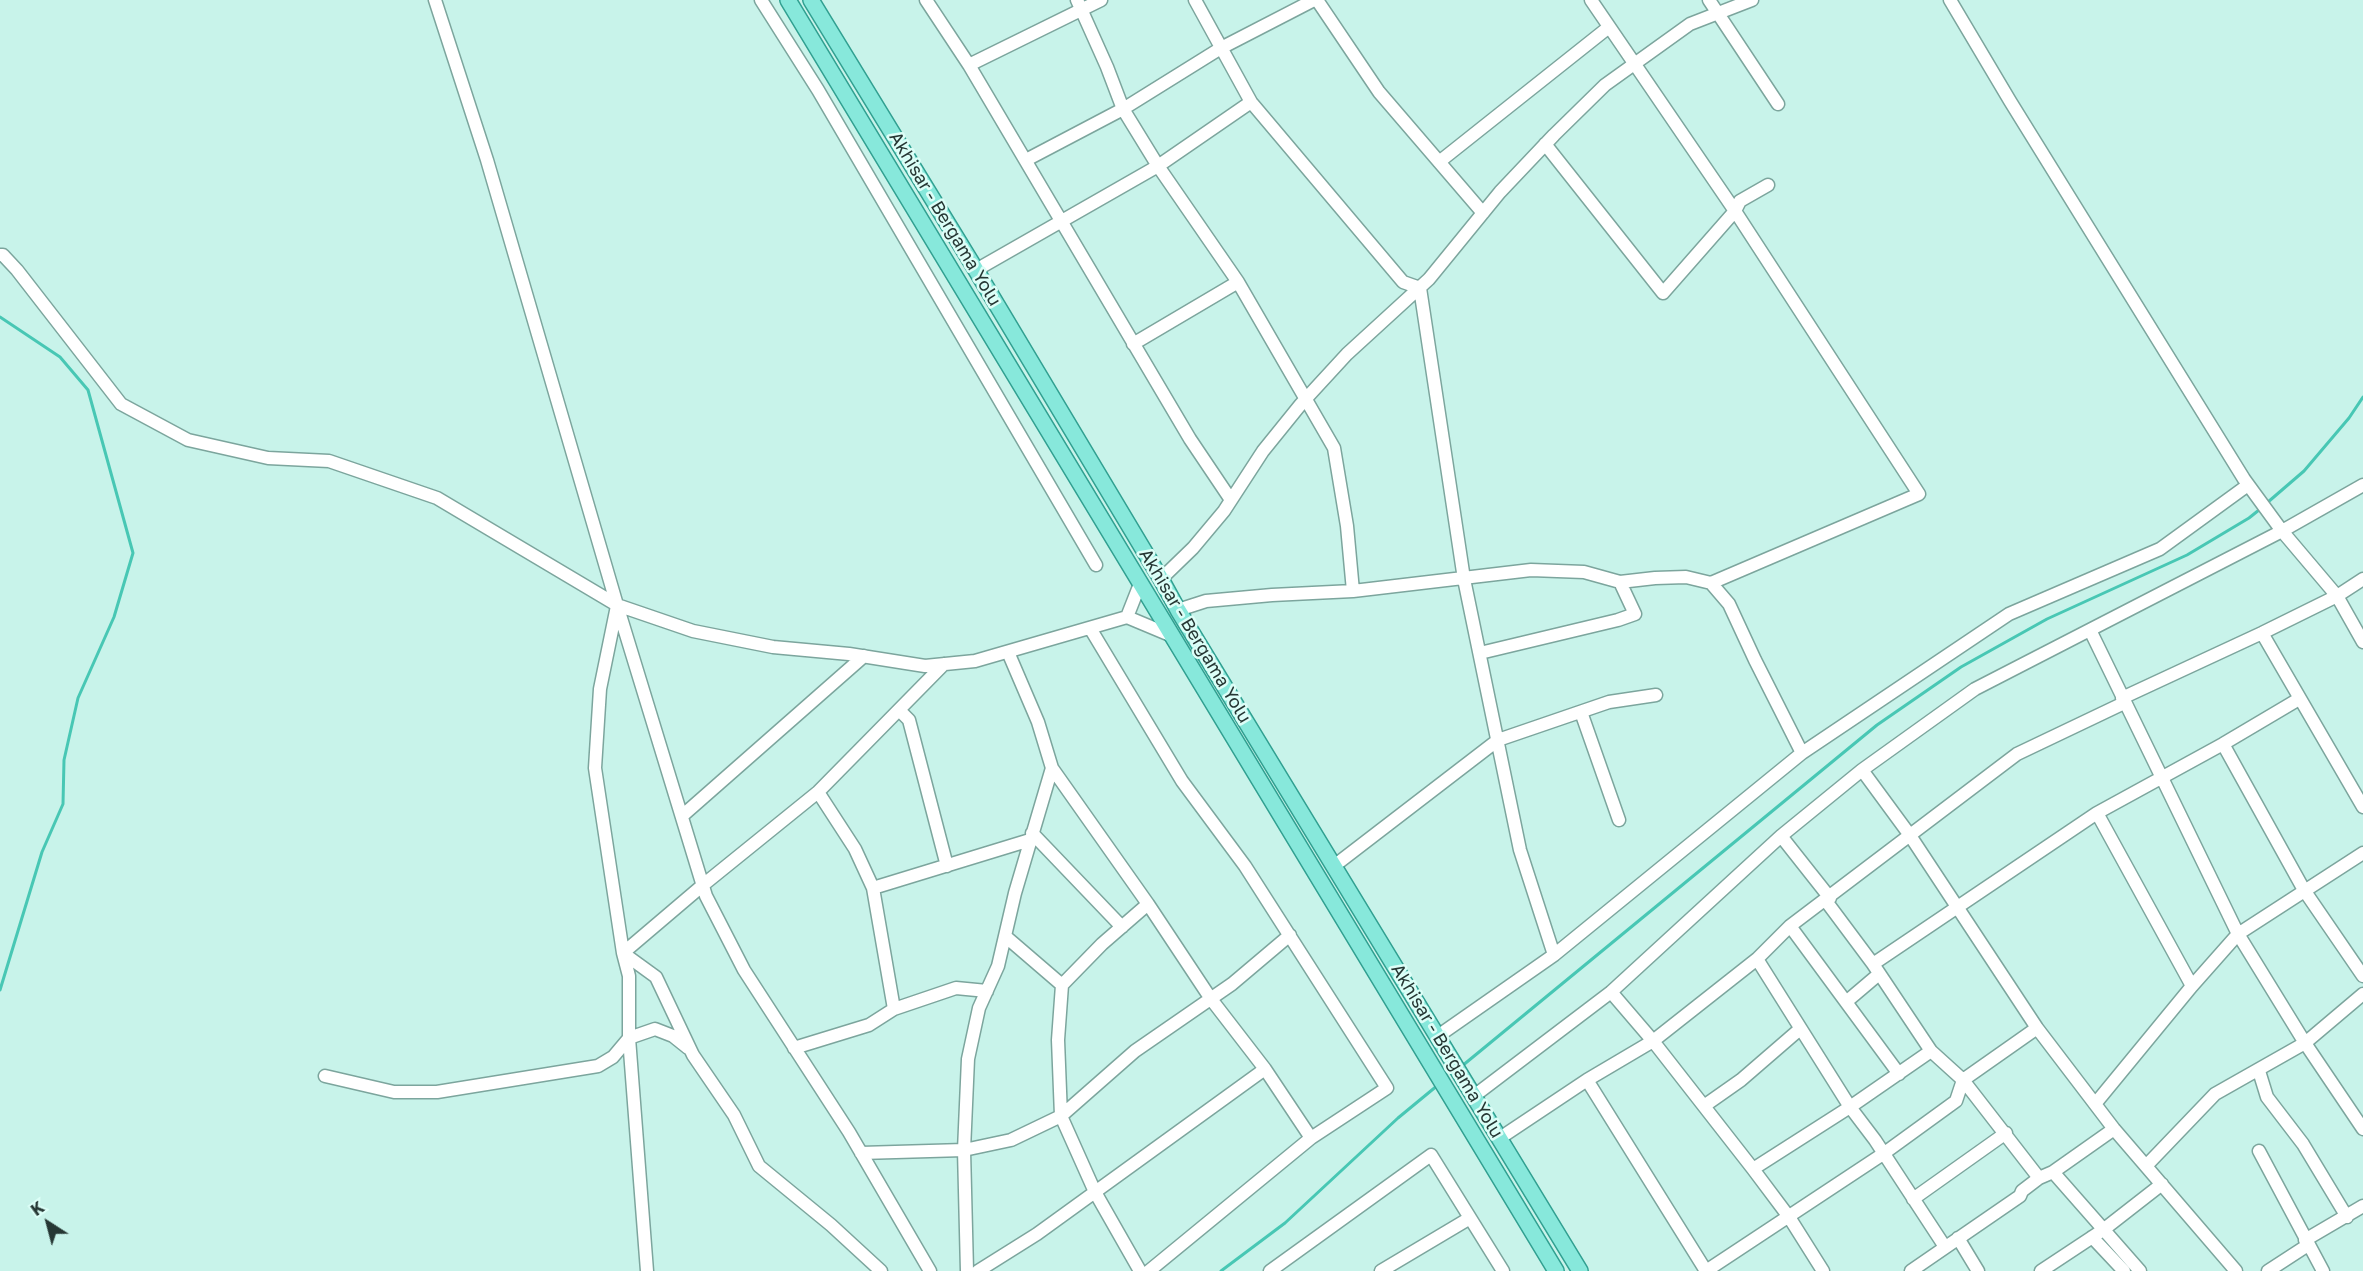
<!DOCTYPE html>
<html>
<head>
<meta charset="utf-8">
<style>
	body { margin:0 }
	#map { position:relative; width:2363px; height:1271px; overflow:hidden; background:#c8f3ea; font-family:"Golos Text",sans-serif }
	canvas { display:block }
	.north { position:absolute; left:18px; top:1193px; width:60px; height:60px; -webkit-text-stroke:4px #dcfef7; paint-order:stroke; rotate:324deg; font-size:16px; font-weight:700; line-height:24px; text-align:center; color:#263734 }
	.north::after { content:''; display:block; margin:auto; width:21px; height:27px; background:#263734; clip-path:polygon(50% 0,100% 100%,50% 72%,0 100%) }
</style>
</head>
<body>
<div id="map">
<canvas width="2363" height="1271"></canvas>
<div class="north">K</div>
</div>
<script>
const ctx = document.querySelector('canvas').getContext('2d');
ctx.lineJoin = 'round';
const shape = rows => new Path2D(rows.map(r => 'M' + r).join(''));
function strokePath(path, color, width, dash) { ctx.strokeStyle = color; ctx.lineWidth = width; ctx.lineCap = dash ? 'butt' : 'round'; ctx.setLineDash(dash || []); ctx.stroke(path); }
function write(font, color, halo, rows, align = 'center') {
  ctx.font = font + ' "Golos Text",sans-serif'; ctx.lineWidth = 5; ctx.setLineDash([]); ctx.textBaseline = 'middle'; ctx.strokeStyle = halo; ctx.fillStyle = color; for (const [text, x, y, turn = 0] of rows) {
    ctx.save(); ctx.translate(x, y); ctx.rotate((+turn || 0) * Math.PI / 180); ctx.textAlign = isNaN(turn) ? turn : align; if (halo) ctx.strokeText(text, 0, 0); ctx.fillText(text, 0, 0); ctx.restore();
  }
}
const stream = shape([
	[0,317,60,357,88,390,133,553,114,617,78,698,64,760,63,804,42,852,0,990],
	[2268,502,2304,471,2349,418,2363,397],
	[1462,1066,1877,725,1961,667,2047,619,2187,555,2249,518,2259,510],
	[1221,1271,1285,1223,1398,1118,1438,1085]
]);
const minor = shape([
	[435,0,487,160,617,605,706,896,744,970,849,1132,930,1271],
	[761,0,818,90,1096,565],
	[926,0,969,65,1190,439,1231,500],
	[1077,0,1107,67,1123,109,1158,166,1238,282,1334,448,1347,526,1353,591],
	[1195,0,1251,102,1403,282,1420,288,1464,579,1520,850,1554,955],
	[1317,0,1379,92,1483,213],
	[1591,0,1735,211,1919,494,1711,583],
	[1709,0,1778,104],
	[1950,0,2010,101,2244,479,2282,531,2337,596,2363,642],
	[969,65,1101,0],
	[1545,144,1663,293,1735,211,1740,201,1768,185],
	[1026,160,1123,109,1221,48,1314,0],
	[1439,162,1609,27],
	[0,255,3,255,17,270,121,404,188,440,268,458,329,461,437,498,617,605,693,631,773,647,849,654,925,666,975,661,1127,617,1170,635],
	[976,270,1158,166,1251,102],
	[1133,344,1238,282],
	[1161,579,1193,548,1224,511,1263,451,1301,404,1347,354,1429,279,1500,192,1554,135,1605,85,1690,24,1752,0],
	[617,606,600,689,595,768,623,953,629,976,629,1038,647,1271],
	[1178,610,1206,601,1272,595,1353,591,1531,570,1584,572,1620,582,1655,578,1686,577,1711,583,1729,604,1755,660,1802,753],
	[1127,617,1140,584],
	[1090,628,1182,781,1245,866,1387,1088,1311,1138,1149,1271],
	[2090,630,2238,934,2305,1043,2363,1129],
	[2262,633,2363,807],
	[1480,653,1618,620,1635,614,1620,582],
	[2122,698,2262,633,2337,596,2363,579],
	[899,710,909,720,947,866],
	[1581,712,1619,820],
	[2223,744,2304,890,2363,976],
	[1052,768,1148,904,1211,999,1265,1069,1311,1138],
	[1862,770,1909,834,2037,1028,2114,1129,2236,1271],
	[2097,813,2192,986],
	[682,816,864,656],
	[1032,833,1122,927],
	[1781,836,1830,898],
	[1334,866,1498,740,1609,702,1656,695],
	[873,888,1030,840],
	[1826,901,1873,964,1931,1051,1963,1080,2039,1178],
	[1790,926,1899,1074],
	[1005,936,1062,985],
	[1757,959,1850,1107,1875,1140,1945,1247],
	[1873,964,2097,813,2223,744,2299,699],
	[1611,992,1653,1041,1753,1169,1789,1217,1823,1271],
	[1846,1002,1879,974],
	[894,1009,956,988,987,991],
	[1438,1036,1554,955,1802,753,2009,614,2160,549,2248,485],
	[794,1048,869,1025,894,1009,873,888,855,849,818,792],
	[2259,1071,2267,1097,2303,1144,2347,1217],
	[325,1076,394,1092,437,1092,598,1066,613,1057,629,1038,655,1029,673,1036,688,1048],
	[1587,1080,1706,1271],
	[1474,1096,1611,992,1781,836,1862,770,1975,689,2282,531,2363,485],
	[2095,1104,2192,986,2238,934,2363,853],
	[1704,1106,1741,1080,1800,1029],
	[1500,1138,1587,1080,1653,1041,1757,959,1790,926,2017,754,2124,703],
	[2259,1151,2323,1271],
	[861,1153,964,1150,1011,1140,1061,1116,1135,1051,1232,984,1290,935],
	[2146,1166,2215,1094,2305,1043,2363,994],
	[1753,1169,1850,1107,1931,1051],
	[2053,1172,2140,1271],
	[1913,1199,2006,1133],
	[2092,1237,2124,1271],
	[1958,1238,1978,1271],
	[2305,1240,2363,1206],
	[881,1271,831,1225,759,1166,734,1115,693,1055,656,977,623,953,703,885,818,792,944,664],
	[967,1271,964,1150,968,1059,979,1008,998,966,1015,893,1052,768,1038,722,1008,652],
	[978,1271,1037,1234,1265,1069],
	[1140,1271,1095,1192,1061,1116,1058,1040,1062,985,1102,944,1148,904],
	[1270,1271,1431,1155,1503,1271],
	[1381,1271,1470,1218],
	[1706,1271,1883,1154,1956,1101,1963,1080,2037,1028],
	[1911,1271,2020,1196,2022,1191,2039,1178,2053,1172,2114,1129],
	[2041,1271,2103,1230,2162,1184],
	[2268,1271,2308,1245]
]);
const major = shape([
	[788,0,1556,1271],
	[811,0,976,270,1161,579,1178,610,1580,1271]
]);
const streetNames = [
	["Akhisar - Bergama Yolu",945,219,59],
	["Akhisar - Bergama Yolu",1195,636,59],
	["Akhisar - Bergama Yolu",1447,1051,59]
];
strokePath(stream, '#48c7b4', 3);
strokePath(minor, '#7ca59d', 15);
strokePath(major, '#31a091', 18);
strokePath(minor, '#fff', 12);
strokePath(major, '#87e8db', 15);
write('18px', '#263734', '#dcfef7', streetNames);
</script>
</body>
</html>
